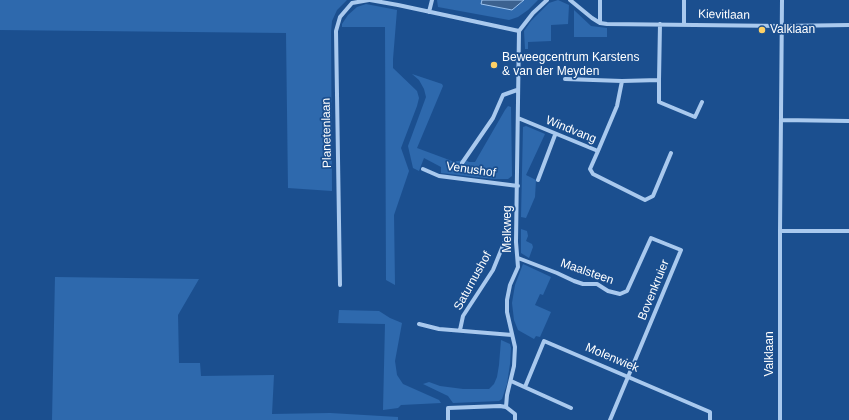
<!DOCTYPE html>
<html>
<head>
<meta charset="utf-8">
<style>
	body { margin:0 }
	canvas { display:block; background:#1b4f8f }
</style>
</head>
<body>
<canvas width="849" height="420"></canvas>
<script>
const ctx = document.querySelector('canvas').getContext('2d');
ctx.lineJoin = 'round';
function paint(path, color) { ctx.fillStyle = color; ctx.fill(path, 'evenodd'); }
const shape = rows => new Path2D(rows.map(r => 'M' + r).join(''));
function strokePath(path, color, width, dash) { ctx.strokeStyle = color; ctx.lineWidth = width; ctx.lineCap = dash ? 'butt' : 'round'; ctx.setLineDash(dash || []); ctx.stroke(path); }
function write(font, color, halo, rows, align = 'center') {
  ctx.font = font + ' Arial,sans-serif'; ctx.lineWidth = 3.5; ctx.setLineDash([]); ctx.textBaseline = 'middle'; ctx.strokeStyle = halo; ctx.fillStyle = color; for (const [text, x, y, turn = 0] of rows) {
    ctx.save(); ctx.translate(x, y); ctx.rotate((+turn || 0) * Math.PI / 180); ctx.textAlign = isNaN(turn) ? turn : align; if (halo) ctx.strokeText(text, 0, 0); ctx.fillText(text, 0, 0); ctx.restore();
  }
}
const green = shape([
	[0,0,347,0,337,10,332,21,331,32,332,191,288,188,286,33,0,30],
	[437,0,482,0,481,3,512,10,524,0,538,0,528,10,518,17,509,20,438,7],
	[558,0,569,5,568,24,551,25,551,41,528,42,528,49,525,49,524,31,531,21,549,3],
	[366,4,397,10,393,59,393,68,417,91,419,98,417,106,401,148,409,171,394,215,395,285,386,280,385,27,342,27,342,24,348,15,357,7],
	[574,10,591,26,607,28,607,37,574,37],
	[412,74,442,84,443,86,417,148,452,161,459,161,464,159,469,162,475,162,505,110,508,106,511,107,512,176,508,179,493,179,441,173,441,167,424,158,419,171,413,168,408,146,426,97,424,89,419,80],
	[526,126,545,134,526,175,536,180,535,197,526,218,521,217,523,127],
	[521,229,527,231,528,236,526,241,532,244,533,247,529,258,521,253],
	[523,264,551,277,543,295,540,294,535,305,551,312,540,337,536,336,534,339,518,330,514,320,512,303,515,285],
	[55,277,199,279,178,315,179,363,200,363,201,376,274,375,272,414,330,413,398,417,398,420,52,420],
	[339,310,379,311,390,318,402,323,395,361,397,375,403,384,439,400,441,403,401,405,398,408,383,410,385,324,338,323],
	[501,340,510,344,511,348,510,364,507,384,502,399,499,401,453,403,448,396,423,384,429,382,440,386,463,389,489,389,494,384,497,377,499,365]
]);
const water = shape([
	[482,0,524,0,512,10,481,4,482,0]
]);
const minor = shape([
	[370,0,398,5,519,31],
	[570,0,592,18,600,23,607,24,782,26,849,25],
	[429,12,432,0],
	[600,23,600,0],
	[684,25,684,0],
	[519,31,533,13,547,0],
	[565,79,622,81],
	[659,80,660,24],
	[518,118,598,151,617,106,622,81,659,80,659,102,695,117,702,102],
	[781,120,849,121],
	[598,151,590,169,593,174,645,200,653,196,671,153],
	[462,163,493,118,503,95,517,90],
	[423,169,439,176,518,186],
	[538,180,555,135],
	[780,231,849,231],
	[518,258,557,273,574,281,583,284,597,284,608,291,620,294,627,291,651,238,681,250,610,420],
	[340,285,336,31,340,17,352,3,369,0],
	[419,324,439,329,512,335],
	[460,330,463,316,493,270,504,243],
	[511,381,571,408],
	[525,387,544,341,710,412,710,420],
	[448,420,448,408,500,406,506,407],
	[515,420,515,414,506,407,507,395,514,366,515,347,507,312,507,300,510,285,518,267,516,242,519,31],
	[780,420,780,231,782,0]
]);
const markers = [
	[762,30,4,"#ffd166"],
	[494,65,4,"#ffd166"]
];
const streetNames = [
	["Kievitlaan",724,15,1],
	["Windvang",571,130,22],
	["Planetenlaan",327,133,-91],
	["Venushof",471,170,8],
	["Melkweg",508,229,-90],
	["Maalsteen",587,272,19],
	["Saturnushof",473,281,-61],
	["Bovenkruier",654,290,-68],
	["Valklaan",770,354,-90],
	["Molenwiek",612,358,23]
];
const poiNames = [
	["Valklaan",770,30],
	["Beweegcentrum Karstens",502,58],
	["& van der Meyden",502,72]
];
paint(green, '#2e69ad');
paint(water, '#3c6290');
strokePath(water, '#9cc4f0', 1);
strokePath(minor, '#a9c9ee', 4);
for (const [x, y, r, color] of markers) { const dot = new Path2D(); dot.arc(x, y, r, 0, 2 * Math.PI); ctx.fillStyle = color; ctx.fill(dot); strokePath(dot, '#1b4f8f', 1.5); }
write('12px', '#fff', '#1b4f8f', streetNames);
write('12px', '#fff', '#1b4f8f', poiNames, 'left');
</script>
</body>
</html>
